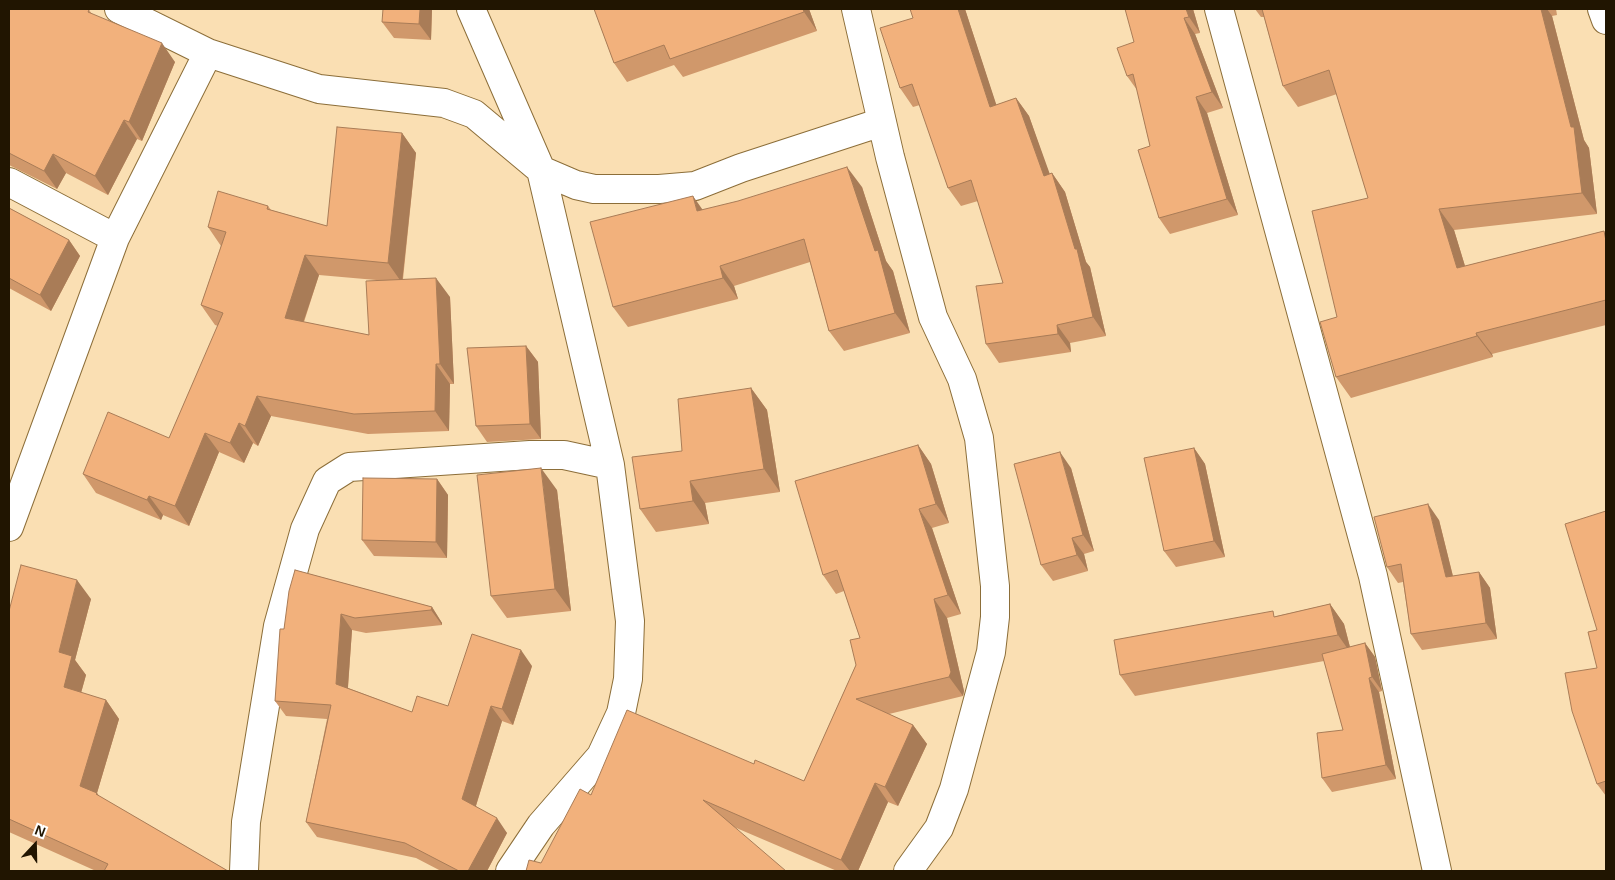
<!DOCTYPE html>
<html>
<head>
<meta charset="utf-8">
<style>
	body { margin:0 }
	#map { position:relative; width:1615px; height:880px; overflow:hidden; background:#fadfb3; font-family:Arial,sans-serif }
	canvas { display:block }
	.frame { position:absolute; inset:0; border:10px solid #211501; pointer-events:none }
	.north { position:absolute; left:10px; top:820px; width:50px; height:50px; -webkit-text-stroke:4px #fff; paint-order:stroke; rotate:21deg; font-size:14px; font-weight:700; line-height:20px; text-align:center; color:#211501 }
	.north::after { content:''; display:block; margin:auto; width:18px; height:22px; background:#211501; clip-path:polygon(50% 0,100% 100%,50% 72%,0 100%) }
</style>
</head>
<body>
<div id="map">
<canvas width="1615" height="880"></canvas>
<div class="frame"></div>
<div class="north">N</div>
</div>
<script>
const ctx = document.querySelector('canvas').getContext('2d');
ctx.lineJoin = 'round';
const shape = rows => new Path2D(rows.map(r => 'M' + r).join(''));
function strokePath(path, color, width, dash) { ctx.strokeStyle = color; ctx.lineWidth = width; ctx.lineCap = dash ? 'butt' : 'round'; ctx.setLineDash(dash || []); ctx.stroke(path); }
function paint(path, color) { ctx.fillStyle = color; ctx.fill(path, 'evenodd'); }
const minor = shape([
	[119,9,208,53,319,89,444,103,474,114,541,170,576,185,594,189,659,189,695,186,741,168,882,122],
	[471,9,541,170,610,465,630,621,628,679,621,713,601,756,541,825,510,871],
	[856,9,890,157,933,317,962,379,979,438,995,586,995,617,991,652,954,789,939,828,908,871],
	[1219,9,1373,576,1437,871],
	[1602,9,1606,20],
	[9,182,115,238],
	[9,527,115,238,208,53],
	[244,871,246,822,278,626,305,529,327,481,349,467,530,455,564,455,610,465]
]);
const wall = shape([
	[9,9,89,10,92,14,175,62,142,141,137,139,108,195,66,173,57,189,9,165],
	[432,9,431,40,394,38,382,22],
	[594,9,809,9,817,31,683,77,674,65,627,82,614,63],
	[965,9,996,105,1016,98,1029,116,1049,174,1052,173,1065,192,1086,262,1090,267,1106,336,1070,343,1071,352,999,363,986,344,1003,283,978,201,961,206,948,188,920,105,913,107,900,88,913,18],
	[1193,9,1200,33,1195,34,1223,108,1207,113,1238,215,1170,234,1159,218,1150,146,1137,90,1127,76,1134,42],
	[1255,9,1556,9,1557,15,1552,16,1584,140,1589,148,1597,214,1454,230,1465,266,1604,231,1606,235,1606,325,1492,354,1493,357,1351,398,1336,377,1337,317,1368,198,1337,94,1298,107,1283,86,1264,17,1261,17],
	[402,133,416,153,403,279,450,297,454,384,450,384,449,431,368,434,271,416,258,446,253,443,244,463,219,452,189,526,163,515,161,520,96,493,83,474,169,438,218,326,215,325,201,305,221,246,208,227,268,206,271,210,327,226],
	[319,275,376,280,369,335,304,322],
	[862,187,886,261,893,271,910,333,844,351,829,331,810,262,734,286,738,299,628,327,613,307,703,210],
	[9,208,69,240,80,256,51,311,9,288],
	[526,346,538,362,541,439,487,442,476,426],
	[751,388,767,410,780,492,705,503,709,524,656,532,640,509,682,451],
	[918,445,931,464,949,523,932,528,961,614,947,618,964,691,963,696,889,714,913,725,927,744,898,806,888,802,858,871,837,871,734,827,541,863,591,795,754,764,804,781,856,665,860,638,844,591,836,594,823,575],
	[1194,448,1205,464,1225,557,1176,567,1164,551],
	[1071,468,1094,551,1084,554,1088,571,1053,581,1041,565],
	[437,479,448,495,447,558,374,556,362,540],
	[557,490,571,611,507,618,491,596],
	[1606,511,1606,796,1597,784,1597,630],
	[1439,520,1453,576,1479,572,1490,588,1497,639,1422,650,1411,634,1403,582,1398,583,1387,567],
	[295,570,432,607,442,623,442,625,366,633,352,630,348,688,412,712,448,706,532,666,513,725,502,721,476,806,507,833,487,871,441,871,416,858,317,837,306,822,327,719,286,716,275,701,284,629],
	[91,599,75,660,86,675,81,693,106,700,119,719,97,793,99,796,228,871,96,871,9,832,9,611],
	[1330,604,1344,624,1350,647,1365,643,1375,657,1382,691,1379,692,1396,779,1332,792,1322,778,1343,730,1324,661,1135,696,1120,675,1277,616]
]);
const shadedWall = shape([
	[420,9,432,9,431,40,419,24],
	[803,9,809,9,817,31,804,12],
	[958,9,965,9,1003,125,990,107],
	[1186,9,1193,9,1200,33,1189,17],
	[1541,9,1547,9,1552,16,1584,140,1589,148,1597,214,1582,193,1571,127],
	[1184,18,1195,34,1223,108,1212,92],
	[162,43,175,62,142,141,129,122],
	[1196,97,1207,113,1238,215,1227,199],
	[1016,98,1029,116,1057,194,1044,176],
	[124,120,137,139,108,195,95,176],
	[402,133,416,153,402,283,388,263],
	[53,154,66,173,57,189,44,171],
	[847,167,862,187,886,261,893,271,910,333,895,313],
	[1052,173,1065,192,1086,262,1090,267,1106,336,1093,317,1075,249],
	[693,196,707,216,697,211],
	[1439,209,1454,230,1472,289,1457,268],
	[69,240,80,256,51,311,40,295],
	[305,255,319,275,298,338,285,318],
	[720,266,734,286,738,299,723,278],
	[436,278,450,297,454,384,440,364],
	[1057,325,1070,343,1071,352,1058,334],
	[1476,333,1492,354,1493,357,1477,336],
	[526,346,538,362,541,439,530,424],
	[436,364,450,384,449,431,435,411],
	[751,388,767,410,780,492,764,469],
	[257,396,271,416,258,446,245,426],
	[239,423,253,443,244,463,230,443],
	[205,433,219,452,189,526,175,506],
	[918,445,931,464,949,523,936,504],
	[1194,448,1205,464,1225,557,1214,541],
	[1060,452,1071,468,1094,551,1083,535],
	[541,468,557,490,571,611,555,589],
	[437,479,448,495,447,558,436,542],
	[690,481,705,503,709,524,693,501],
	[149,496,163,515,161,520,147,500],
	[1428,504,1439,520,1457,593,1446,577],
	[919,509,932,528,961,614,948,595],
	[1072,538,1084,554,1088,571,1077,555],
	[1479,572,1490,588,1497,639,1486,623],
	[77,580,91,599,75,660,86,675,77,707,64,687,59,652],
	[934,599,947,618,964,691,963,696,949,677],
	[1330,604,1344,624,1352,655,1338,635],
	[432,607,442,623,442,625,431,610],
	[341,614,352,630,347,699,336,684],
	[1365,643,1375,657,1382,691,1372,677],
	[521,650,532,666,513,725,502,709],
	[1369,678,1379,692,1396,779,1386,765],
	[106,700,119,719,97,793,110,812,80,786],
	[491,706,502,721,473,815,462,799],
	[913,725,927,744,898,806,885,787],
	[875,783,888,802,858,871,850,871,841,860],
	[497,818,507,833,487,871,468,871]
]);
const building = shape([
	[9,9,87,9,89,10,88,12,162,43,129,122,124,120,95,176,53,154,44,171,9,153,9,9],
	[383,9,420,9,419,24,382,22,383,9],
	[594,9,803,9,804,12,670,59,664,45,614,63,594,9],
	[910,9,958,9,990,107,1016,98,1044,176,1052,173,1075,249,1077,249,1093,317,1057,325,1058,334,986,344,976,286,1003,283,971,180,948,188,912,84,900,88,880,28,913,18,910,9],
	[1125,9,1186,9,1189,17,1184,18,1212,92,1196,97,1227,199,1159,218,1138,150,1150,146,1133,74,1127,76,1117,48,1134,42,1125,9],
	[1262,9,1541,9,1571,127,1574,127,1582,193,1439,209,1457,268,1604,231,1606,241,1606,300,1476,333,1477,336,1336,377,1320,322,1337,317,1312,211,1368,198,1329,70,1283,86,1262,9],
	[337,127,402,133,388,263,305,255,285,318,369,335,366,281,436,278,440,364,436,364,435,411,354,414,257,396,245,426,239,423,230,443,205,433,175,506,149,496,147,500,83,474,108,412,169,438,223,313,201,305,226,232,208,227,218,191,268,206,267,209,327,226,337,127],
	[847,167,875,251,878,250,895,313,829,331,804,239,720,266,723,278,613,307,590,222,693,196,697,211,738,201,847,167],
	[9,208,69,240,40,295,9,278,9,208],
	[526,346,530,424,476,426,467,348,526,346],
	[751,388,764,469,690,481,693,501,640,509,632,457,682,451,678,399,751,388],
	[918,445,936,504,919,509,948,595,934,599,951,672,949,677,856,699,913,725,885,787,875,783,841,860,703,800,786,871,526,871,529,860,541,863,580,789,591,795,627,710,754,764,755,760,804,781,856,665,850,640,860,638,837,570,823,575,795,481,918,445],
	[1194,448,1214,541,1164,551,1144,458,1194,448],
	[1060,452,1083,535,1072,538,1077,555,1041,565,1014,464,1060,452],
	[541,468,555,589,491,596,477,475,541,468],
	[363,478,437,479,436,542,362,540,363,478],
	[1428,504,1446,577,1479,572,1486,623,1411,634,1401,564,1387,567,1374,517,1428,504],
	[1606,511,1606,781,1597,784,1572,711,1565,673,1597,668,1588,632,1597,630,1565,524,1606,511],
	[21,565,77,580,59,652,72,656,64,687,106,700,80,786,97,793,96,794,228,871,104,871,108,864,9,819,9,611,21,565],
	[295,570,432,607,431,610,355,618,341,614,336,684,412,712,417,696,448,706,472,634,521,650,502,709,491,706,462,799,497,818,468,871,459,871,405,843,306,822,331,705,275,701,280,629,284,629,289,591,295,570],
	[1330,604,1338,635,1120,675,1114,640,1273,611,1274,617,1330,604],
	[1365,643,1372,677,1369,678,1386,765,1322,778,1317,733,1343,730,1322,654,1365,643]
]);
strokePath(minor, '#8c6e39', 30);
strokePath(minor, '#fff', 28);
paint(wall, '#d0986b');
paint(shadedWall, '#a97c57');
paint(building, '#f2b17c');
strokePath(building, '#a97c57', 1);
</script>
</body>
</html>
